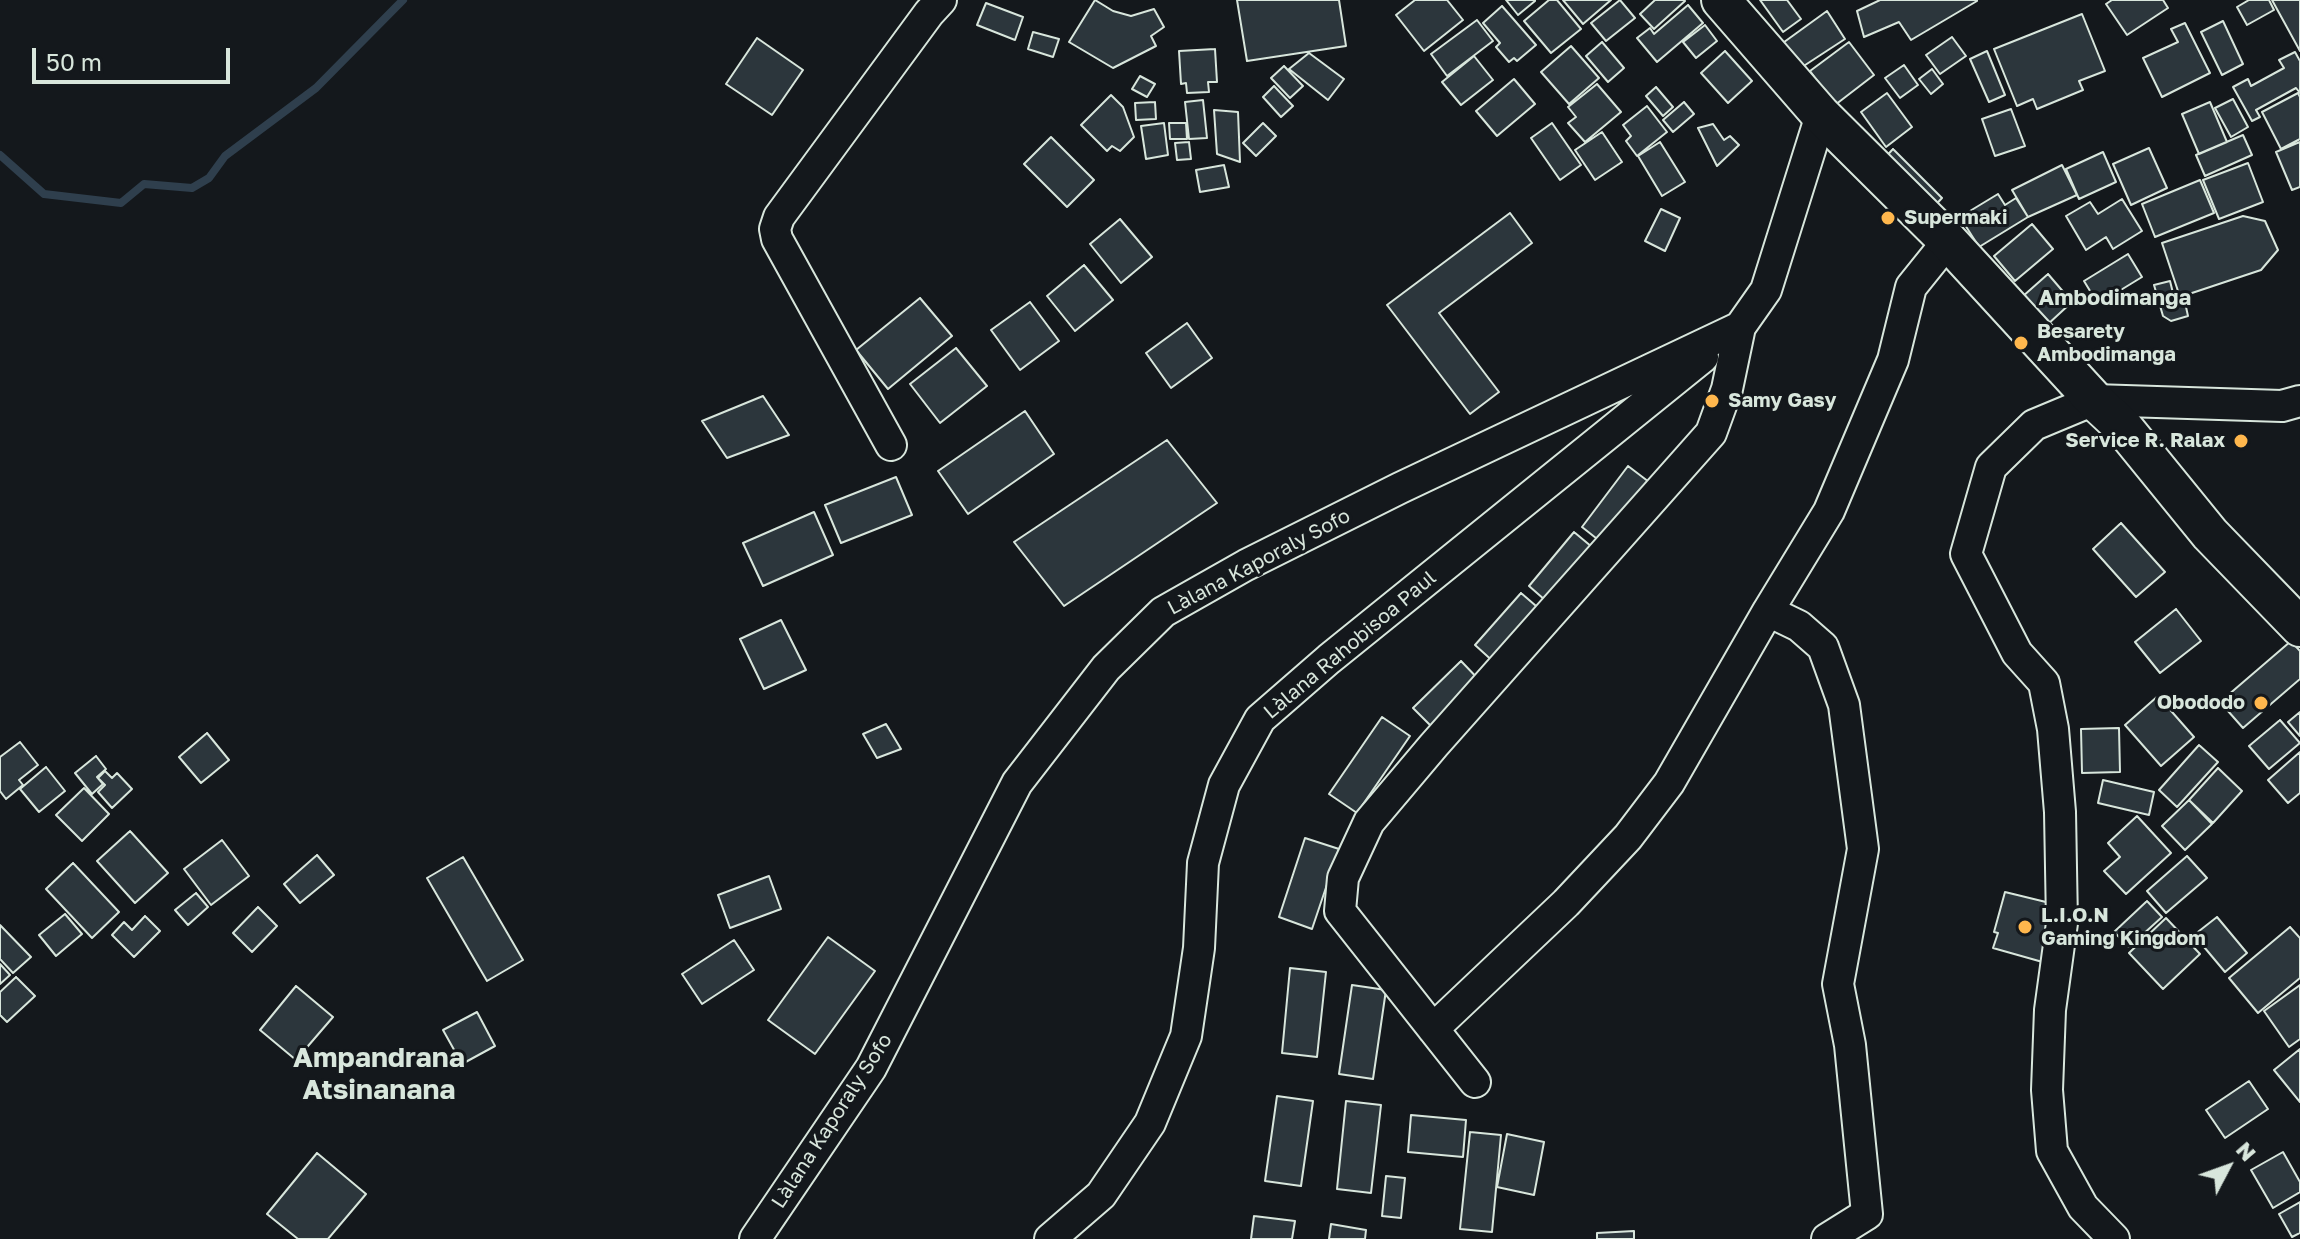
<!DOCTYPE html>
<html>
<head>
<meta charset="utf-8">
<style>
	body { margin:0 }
	#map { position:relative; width:2300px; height:1239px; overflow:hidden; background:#14181c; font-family:"Golos Text",sans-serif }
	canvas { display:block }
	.north { position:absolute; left:2188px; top:1127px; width:80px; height:80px; -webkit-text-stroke:6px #14181c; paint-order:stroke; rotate:49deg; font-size:22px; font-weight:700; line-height:32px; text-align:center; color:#d8e6dc }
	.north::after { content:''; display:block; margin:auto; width:28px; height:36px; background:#d8e6dc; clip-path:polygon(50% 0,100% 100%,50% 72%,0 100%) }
	.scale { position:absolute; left:32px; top:48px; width:198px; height:36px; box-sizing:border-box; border:4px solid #d8e6dc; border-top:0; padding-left:10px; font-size:24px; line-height:28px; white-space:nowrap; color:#d8e6dc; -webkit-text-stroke:6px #14181c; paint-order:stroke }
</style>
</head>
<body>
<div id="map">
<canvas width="2300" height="1239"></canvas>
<div class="north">N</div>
<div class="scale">50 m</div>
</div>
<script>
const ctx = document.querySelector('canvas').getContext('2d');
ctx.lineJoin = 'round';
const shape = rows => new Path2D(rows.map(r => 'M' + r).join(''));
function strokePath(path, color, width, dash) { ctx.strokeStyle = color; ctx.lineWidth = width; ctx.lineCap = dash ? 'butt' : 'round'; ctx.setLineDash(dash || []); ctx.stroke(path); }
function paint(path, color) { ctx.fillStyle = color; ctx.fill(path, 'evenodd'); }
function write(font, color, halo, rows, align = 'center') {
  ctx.font = font + ' "Golos Text",sans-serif'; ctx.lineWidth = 6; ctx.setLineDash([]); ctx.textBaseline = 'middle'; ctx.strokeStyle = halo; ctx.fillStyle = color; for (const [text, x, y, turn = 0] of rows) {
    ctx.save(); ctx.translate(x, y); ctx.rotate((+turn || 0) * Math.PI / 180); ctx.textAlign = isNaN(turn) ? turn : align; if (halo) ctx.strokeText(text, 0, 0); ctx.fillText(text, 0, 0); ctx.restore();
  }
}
const stream = shape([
	[0,155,44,194,121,203,144,184,192,188,209,178,225,156,316,88,403,0]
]);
const building = shape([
	[1095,0,1113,11,1131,16,1154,9,1164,27,1151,36,1156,46,1113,68,1069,42,1095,0],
	[1237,0,1339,0,1346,46,1247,61,1237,0],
	[1415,0,1447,0,1463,20,1424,51,1396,15,1415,0],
	[1506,0,1535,0,1535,1,1518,15,1506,0],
	[1549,0,1557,0,1581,29,1551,53,1524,21,1549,0],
	[1563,0,1611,0,1583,24,1563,0],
	[1620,0,1635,18,1606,41,1591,23,1620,0],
	[1655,0,1684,0,1685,1,1654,29,1640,14,1655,0],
	[1760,0,1787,0,1801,19,1783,32,1760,0],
	[1880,0,1977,0,1977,1,1911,40,1899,22,1864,37,1857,11,1880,0],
	[2112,0,2163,0,2168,8,2127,35,2106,4,2112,0],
	[2249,0,2269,0,2274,10,2247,25,2237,7,2249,0],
	[2272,0,2300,0,2300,51,2272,0],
	[986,3,1023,17,1015,40,977,25,986,3],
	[1688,5,1703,23,1657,62,1637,38,1650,28,1654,34,1688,5],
	[1502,6,1536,45,1517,61,1514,58,1509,62,1496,47,1500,43,1483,23,1502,6],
	[1827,11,1845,39,1796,71,1780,45,1827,11],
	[2082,14,2105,71,2079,81,2083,90,2037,109,2033,99,2017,106,1994,49,2082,14],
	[1477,20,1493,41,1447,76,1431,54,1477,20],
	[2223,21,2243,64,2222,75,2201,32,2223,21],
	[2185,23,2210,73,2162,97,2143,58,2178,42,2171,29,2185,23],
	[1705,25,1717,41,1696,58,1683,42,1705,25],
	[1033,32,1059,39,1053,57,1028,49,1033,32],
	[1952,37,1966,56,1940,74,1926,55,1952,37],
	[757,38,803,70,772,115,726,84,757,38],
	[1602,42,1624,68,1608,82,1586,56,1602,42],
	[1849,42,1874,75,1835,105,1810,71,1849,42],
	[1571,46,1599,78,1569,104,1541,72,1571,46],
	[1215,49,1217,82,1208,82,1209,92,1187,93,1186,83,1181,84,1179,51,1215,49],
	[1725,51,1752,81,1728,103,1701,73,1725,51],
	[1987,51,2005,95,1989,102,1970,59,1987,51],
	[2295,52,2300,61,2300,93,2296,88,2256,110,2260,117,2252,121,2233,87,2248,79,2251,86,2284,68,2279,60,2295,52],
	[1309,53,1344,79,1328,100,1289,69,1309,53],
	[1474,56,1493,80,1461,105,1442,82,1474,56],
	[1904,65,1918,85,1900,98,1885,78,1904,65],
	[1284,66,1303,86,1290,98,1271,78,1284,66],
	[1932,69,1943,84,1931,94,1919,79,1932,69],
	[1140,76,1155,84,1147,97,1132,89,1140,76],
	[1514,79,1535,104,1497,136,1476,111,1514,79],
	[1597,84,1621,112,1585,142,1568,123,1576,117,1568,107,1597,84],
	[1274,86,1293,106,1281,117,1263,97,1274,86],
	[1656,87,1673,107,1663,116,1646,96,1656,87],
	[1887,93,1912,127,1886,147,1861,112,1887,93],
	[2298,93,2300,97,2300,139,2281,149,2262,112,2298,93],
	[1111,95,1123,107,1134,137,1120,151,1112,146,1107,151,1081,125,1111,95],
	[2233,99,2248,127,2231,137,2215,108,2233,99],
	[1203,100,1207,138,1189,139,1185,102,1203,100],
	[1155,102,1156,119,1136,120,1135,103,1155,102],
	[1684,102,1694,114,1673,132,1663,120,1684,102],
	[2210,102,2227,142,2199,154,2182,114,2210,102],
	[1647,106,1667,132,1637,156,1626,141,1631,136,1623,125,1647,106],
	[2011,109,2025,146,1995,156,1982,119,2011,109],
	[1214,110,1238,112,1240,162,1217,154,1214,110],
	[1164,123,1168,155,1146,159,1141,126,1164,123],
	[1169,123,1186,123,1187,139,1170,139,1169,123],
	[1263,123,1276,136,1256,156,1243,143,1263,123],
	[1552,123,1581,165,1560,180,1531,138,1552,123],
	[1713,124,1724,140,1730,136,1739,145,1717,166,1698,128,1713,124],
	[1602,132,1622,162,1595,180,1575,150,1602,132],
	[2243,135,2252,155,2205,176,2196,155,2243,135],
	[1051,137,1094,180,1067,207,1024,164,1051,137],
	[1189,142,1191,159,1177,160,1175,143,1189,142],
	[1660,142,1685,182,1662,196,1638,156,1660,142],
	[2300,142,2300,187,2292,190,2276,152,2300,142],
	[2149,148,2167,188,2131,205,2113,164,2149,148],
	[1893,149,1942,198,1929,212,1880,163,1893,149],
	[2103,152,2116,182,2079,199,2066,169,2103,152],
	[2248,163,2263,202,2219,219,2203,180,2248,163],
	[1224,165,1229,187,1200,192,1196,170,1224,165],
	[2062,165,2077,195,2028,217,2012,190,2062,165],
	[2200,180,2214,213,2155,237,2142,204,2200,180],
	[1998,194,2005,205,2016,198,2028,217,1979,247,1960,217,1998,194],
	[2122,199,2142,231,2113,249,2106,237,2086,250,2066,216,2090,202,2098,214,2122,199],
	[1661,209,1680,218,1665,251,1645,241,1661,209],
	[1510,213,1532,243,1439,313,1499,392,1470,414,1387,305,1510,213],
	[2243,216,2265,221,2278,250,2261,270,2180,297,2162,243,2243,216],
	[1120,219,1152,257,1121,283,1090,244,1120,219],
	[2032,224,2053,249,2015,281,1994,256,2032,224],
	[2128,254,2142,277,2098,304,2084,281,2128,254],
	[1084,265,1113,300,1075,331,1047,296,1084,265],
	[2048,274,2072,302,2047,325,2022,297,2048,274],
	[2170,281,2175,301,2184,298,2188,316,2171,321,2163,316,2154,285,2170,281],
	[920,298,952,336,888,389,856,350,920,298],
	[1030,302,1059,341,1020,370,991,330,1030,302],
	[1187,323,1212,358,1171,388,1146,353,1187,323],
	[956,348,987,386,940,423,910,384,956,348],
	[763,396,789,435,727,458,702,421,763,396],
	[1025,411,1054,454,968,514,938,471,1025,411],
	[1167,440,1217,503,1064,606,1014,542,1167,440],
	[1628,466,1653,485,1606,546,1582,527,1628,466],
	[896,477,912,515,841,543,825,505,896,477],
	[814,512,833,555,763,586,743,543,814,512],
	[2121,523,2165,572,2136,597,2093,549,2121,523],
	[1574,532,1598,552,1553,607,1529,586,1574,532],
	[1521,593,1543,612,1496,664,1475,645,1521,593],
	[2176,609,2201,641,2160,673,2135,642,2176,609],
	[781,620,806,670,764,689,740,639,781,620],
	[2291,641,2300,651,2300,679,2243,728,2220,702,2291,641],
	[1461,661,1483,684,1436,731,1413,708,1461,661],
	[2158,696,2194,737,2161,766,2125,725,2158,696],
	[2300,712,2300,736,2288,722,2300,712],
	[1382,717,1410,736,1357,813,1329,794,1382,717],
	[2280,720,2300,743,2269,769,2249,746,2280,720],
	[886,724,901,749,877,758,863,734,886,724],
	[2119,728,2120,772,2082,773,2081,729,2119,728],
	[207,733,229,760,201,783,179,757,207,733],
	[20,742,38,765,19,780,23,785,6,799,0,791,0,757,20,742],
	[2199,745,2218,762,2177,807,2159,790,2199,745],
	[2300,752,2300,793,2288,803,2268,780,2300,752],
	[96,756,106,769,97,777,103,784,92,794,75,773,96,756],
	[46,767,65,791,39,812,20,789,46,767],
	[2218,768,2242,791,2213,823,2189,800,2218,768],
	[105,771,112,778,117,773,132,789,112,808,98,792,105,785,98,778,105,771],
	[2103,780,2154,792,2149,815,2098,803,2103,780],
	[84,788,109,814,82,841,56,815,84,788],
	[2189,800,2212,824,2185,850,2162,826,2189,800],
	[2137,816,2171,853,2126,894,2104,871,2120,857,2108,843,2137,816],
	[130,831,168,873,135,903,97,861,130,831],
	[1305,838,1339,849,1312,929,1279,917,1305,838],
	[222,840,249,876,211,905,184,869,222,840],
	[317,855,334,875,300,903,284,884,317,855],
	[2187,856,2207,878,2166,913,2147,891,2187,856],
	[463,857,523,960,487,981,427,878,463,857],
	[73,863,119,912,92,938,46,889,73,863],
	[769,876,781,909,730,928,718,895,769,876],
	[2005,892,2050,903,2046,919,2057,922,2046,963,1993,948,1998,933,1994,932,2005,892],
	[196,893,208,907,188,925,175,910,196,893],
	[2147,901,2162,917,2129,947,2114,932,2147,901],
	[258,907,277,926,252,952,233,933,258,907],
	[65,914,82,934,56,956,39,935,65,914],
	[145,916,160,931,134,957,112,935,124,922,132,930,145,916],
	[2217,917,2247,953,2225,972,2194,935,2217,917],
	[2166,918,2200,954,2163,989,2129,953,2166,918],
	[0,925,31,957,13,973,0,959,0,925],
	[2290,927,2300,938,2300,978,2258,1013,2229,978,2290,927],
	[828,937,875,971,815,1054,768,1020,828,937],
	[734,940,754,970,702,1004,682,974,734,940],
	[0,964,10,975,0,984,0,964],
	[1290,968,1326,972,1317,1057,1282,1053,1290,968],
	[16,977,35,996,7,1022,0,1015,0,992,16,977],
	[1352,985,1386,990,1373,1079,1339,1074,1352,985],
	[2300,985,2300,1039,2289,1047,2264,1011,2300,985],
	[296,986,333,1017,296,1060,260,1030,296,986],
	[477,1012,495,1046,462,1064,443,1030,477,1012],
	[2300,1049,2300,1102,2274,1070,2300,1049],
	[2249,1081,2268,1109,2225,1138,2206,1110,2249,1081],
	[1277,1096,1313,1101,1301,1186,1265,1181,1277,1096],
	[1346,1101,1381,1105,1371,1193,1337,1189,1346,1101],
	[1411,1115,1466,1120,1463,1157,1408,1152,1411,1115],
	[1470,1132,1501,1135,1492,1232,1460,1229,1470,1132],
	[1507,1134,1544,1142,1534,1195,1497,1187,1507,1134],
	[2283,1152,2300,1182,2300,1192,2273,1208,2251,1170,2283,1152],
	[317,1153,366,1194,328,1239,298,1239,267,1214,317,1153],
	[1386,1176,1405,1178,1401,1218,1382,1216,1386,1176],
	[2300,1202,2300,1233,2292,1237,2279,1214,2300,1202],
	[1254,1216,1295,1221,1292,1239,1251,1239,1254,1216],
	[1331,1224,1366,1230,1365,1239,1329,1239,1331,1224],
	[1634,1231,1634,1239,1597,1239,1597,1233,1634,1231]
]);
const minor = shape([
	[891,445,777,239,775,229,779,217,929,13,941,0],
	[1433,1029,1566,903,1628,837,1669,783,1768,611],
	[1475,1082,1340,911,1343,878,1369,822,1434,745,1711,433,1727,389,1740,327],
	[755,1239,871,1068,1017,783,1106,668,1163,612,1246,565,1400,488,1740,327,1766,290,1821,115],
	[1050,1239,1101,1195,1150,1123,1186,1036,1199,948,1203,863,1224,785,1260,719,1329,659,1703,357],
	[1827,1239,1867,1214,1850,1045,1838,984,1863,849,1844,705,1823,647,1799,626,1768,611,1829,511,1893,360,1911,287,1948,241],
	[2114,1239,2083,1207,2052,1151,2047,1090,2050,1010,2062,923,2060,812,2053,729,2044,683,2017,653,1966,554,1991,467,2034,425,2094,400,2282,406,2300,401]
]);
const major = shape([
	[1721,0,1821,115,1948,241,2094,400,2123,427,2210,534,2300,627]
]);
const markers = [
	[1888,218,8,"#ffb74d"],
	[2021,343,8,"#ffb74d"],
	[1712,401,8,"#ffb74d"],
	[2241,441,8,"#ffb74d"],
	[2261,703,8,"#ffb74d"],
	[2025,927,8,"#ffb74d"]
];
const poiNames = [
	["Supermaki",1904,218],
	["Besarety",2037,332],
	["Ambodimanga",2037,355],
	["Samy Gasy",1728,401],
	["Service R. Ralax",2225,441,"right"],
	["Obododo",2245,703,"right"],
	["L.I.O.N",2041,916],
	["Gaming Kingdom",2041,939]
];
const streetNames = [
	["Làlana Kaporaly Sofo",1259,562,-28],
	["Làlana Rahobisoa Paul",1350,645,-40],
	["Làlana Kaporaly Sofo",832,1121,-57]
];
const neighbourhoodNames = [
	["Ambodimanga",2115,298]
];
const districtNames = [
	["Ampandrana",379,1058],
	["Atsinanana",379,1090]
];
strokePath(stream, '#2f3f4d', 8);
paint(building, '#2c363c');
strokePath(building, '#d8e6dc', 2);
strokePath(minor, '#d8e6dc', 34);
strokePath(major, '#d8e6dc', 42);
strokePath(minor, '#14181c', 30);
strokePath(major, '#14181c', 38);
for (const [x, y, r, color] of markers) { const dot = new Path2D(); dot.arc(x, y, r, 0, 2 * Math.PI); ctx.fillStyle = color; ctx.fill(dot); strokePath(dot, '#14181c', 3); }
write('bold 20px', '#d8e6dc', '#14181c', poiNames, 'left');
write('20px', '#d8e6dc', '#14181c', streetNames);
write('bold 22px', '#d8e6dc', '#14181c', neighbourhoodNames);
write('bold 28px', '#d8e6dc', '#14181c', districtNames);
</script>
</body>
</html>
